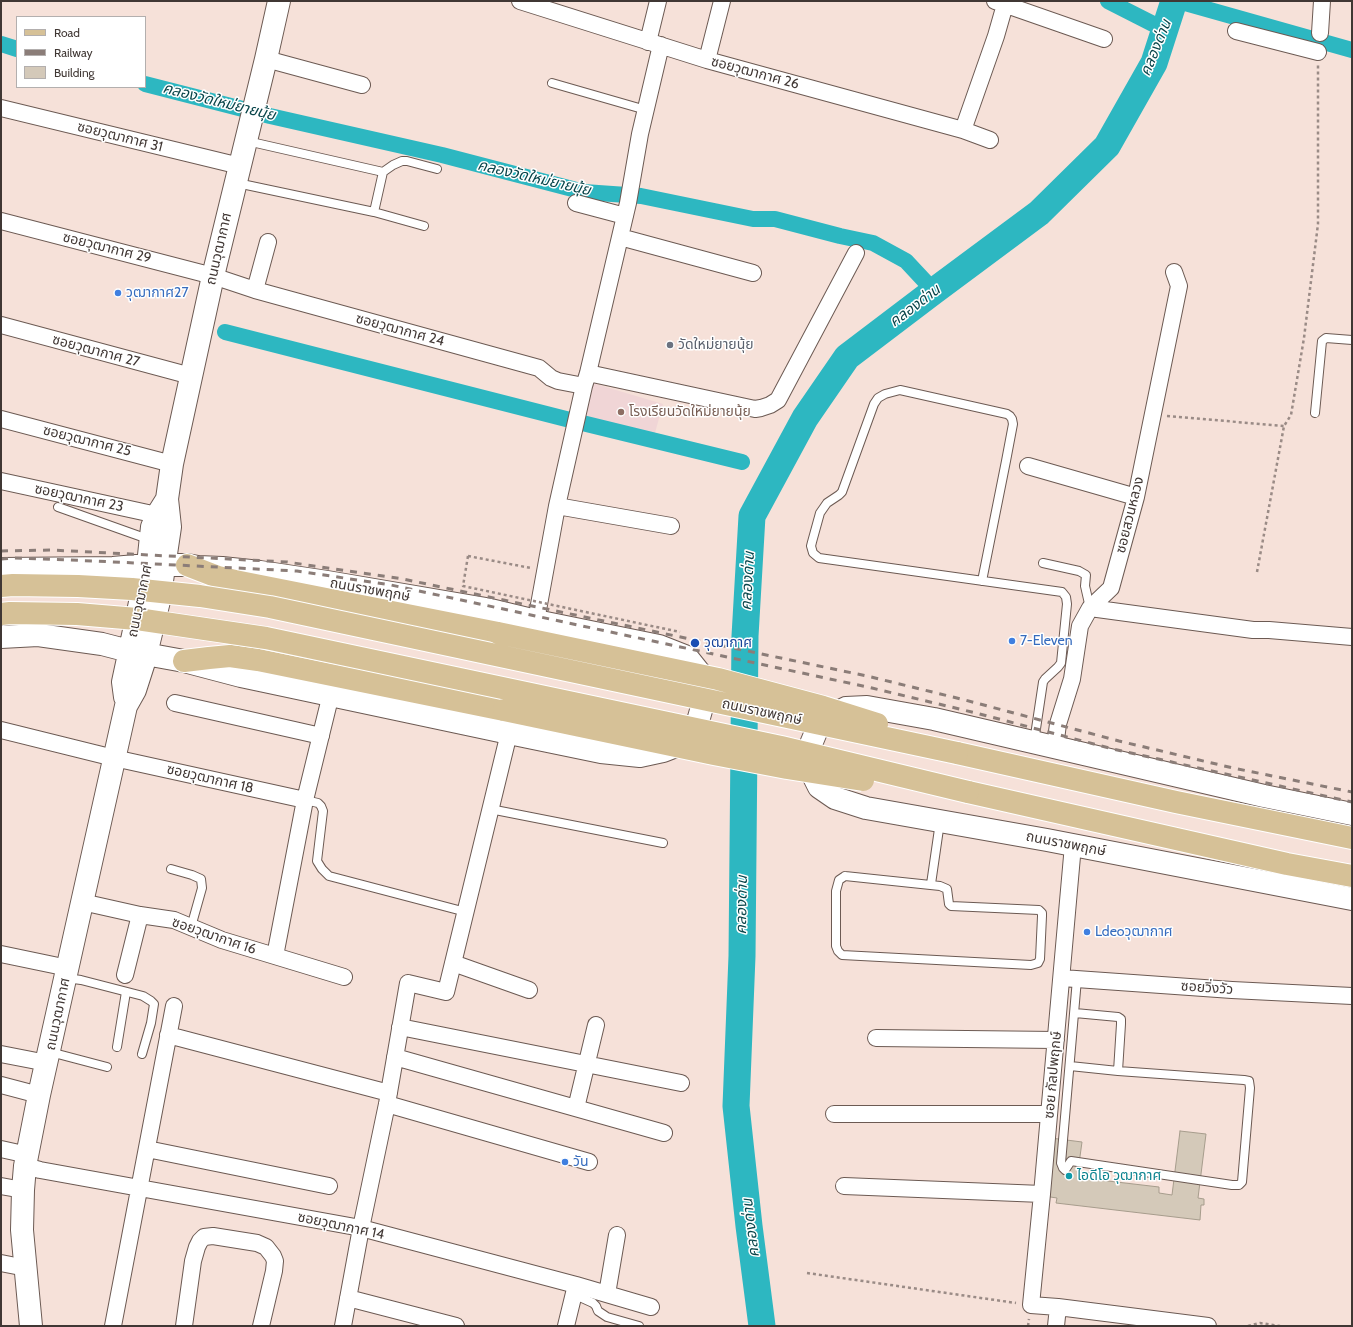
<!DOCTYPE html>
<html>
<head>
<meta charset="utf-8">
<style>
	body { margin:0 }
	#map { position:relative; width:1353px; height:1327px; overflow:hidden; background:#f6e1d9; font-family:Cabin,sans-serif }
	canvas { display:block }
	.frame { position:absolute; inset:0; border:2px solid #403734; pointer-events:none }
	.legend { position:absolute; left:16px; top:16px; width:130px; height:72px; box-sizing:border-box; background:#fff; border:1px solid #b3afae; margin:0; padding:5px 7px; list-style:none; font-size:12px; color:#403734 }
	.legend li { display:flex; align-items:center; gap:8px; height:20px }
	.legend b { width:20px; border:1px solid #b3afae }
</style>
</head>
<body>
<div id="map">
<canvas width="1353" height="1327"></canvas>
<div class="frame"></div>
<ul class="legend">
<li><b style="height:5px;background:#d6c197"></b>Road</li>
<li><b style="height:5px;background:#8b7d78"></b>Railway</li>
<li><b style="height:11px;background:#d4c9b9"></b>Building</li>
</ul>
</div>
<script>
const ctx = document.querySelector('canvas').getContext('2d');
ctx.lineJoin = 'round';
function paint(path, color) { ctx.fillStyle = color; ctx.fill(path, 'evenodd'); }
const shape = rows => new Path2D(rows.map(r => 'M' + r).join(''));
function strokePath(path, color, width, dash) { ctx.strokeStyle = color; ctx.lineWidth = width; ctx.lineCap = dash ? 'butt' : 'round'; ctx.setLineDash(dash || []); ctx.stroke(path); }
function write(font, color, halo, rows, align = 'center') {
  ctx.font = font + ' Cabin,"Noto Sans Thai",sans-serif'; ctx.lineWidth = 3; ctx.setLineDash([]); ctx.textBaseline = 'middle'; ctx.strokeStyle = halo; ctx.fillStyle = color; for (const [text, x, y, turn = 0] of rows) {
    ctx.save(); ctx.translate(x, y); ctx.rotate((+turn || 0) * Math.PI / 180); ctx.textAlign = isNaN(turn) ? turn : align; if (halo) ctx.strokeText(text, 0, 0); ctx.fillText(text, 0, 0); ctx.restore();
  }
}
const education = shape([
	[589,382,663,404,653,440,579,420]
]);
const canal = shape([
	[1108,1,1165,30],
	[1178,1,1352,50],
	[1,44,17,49],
	[145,84,270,116,442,155,584,192,641,196,753,219,775,219,840,236,873,243,906,261,934,291],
	[225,332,570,420,742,462]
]);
const river = shape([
	[762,1326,749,1226,736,1106,742,956,745,636,752,516,805,418,847,357,934,291,1039,213,1107,146,1154,63,1174,1]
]);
const building = shape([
	[1180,1131,1206,1134,1198,1198,1204,1199,1204,1205,1201,1205,1200,1220,1056,1203,1057,1198,1044,1196,1051,1138,1082,1142,1078,1171,1092,1173,1091,1179,1159,1187,1159,1193,1172,1195,1180,1131]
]);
const path = shape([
	[1167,416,1284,426],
	[468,556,531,568],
	[1257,572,1284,426,1291,415,1304,338,1318,224,1318,65],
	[807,1273,1016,1303],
	[1028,1326,1029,1319],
	[1248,1326,1260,1323,1280,1326]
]);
const service = shape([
	[552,83,646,110],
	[383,172,393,165,402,161,407,161,437,169],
	[237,183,374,212,383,172,247,141],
	[374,212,424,226],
	[1315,413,1322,341,1326,338,1352,340],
	[58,507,145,538],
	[1043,563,1079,571,1086,575,1085,586,1090,608],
	[982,581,1006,461,1013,424,1012,419,1010,416,1007,414,900,390,885,394,878,398,874,404,842,492,839,495,827,503,820,513,812,542,811,546,813,553,819,558,1062,592,1066,597,1067,604,1061,663,1058,667,1045,679,1043,682,1034,742],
	[305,800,318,803,321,806,323,811,317,861,322,869,329,876,466,912],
	[490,809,663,843],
	[171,869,192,875,201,879,202,888,191,927],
	[845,876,940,886,947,889,949,904,951,906,1039,910,1042,913,1042,916,1040,959,1038,963,1031,965,842,955,838,951,836,946,836,891,839,880,845,876],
	[931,884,940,822],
	[66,978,81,980,143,996,151,1001,154,1004,151,1023,142,1054],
	[1075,1013,1118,1017,1121,1019,1121,1024,1118,1071],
	[117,1047,126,992],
	[50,1052,107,1067],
	[1070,1066,1118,1071,1244,1080,1249,1081,1250,1088,1242,1182,1239,1185,1232,1185,1071,1161,1065,1170,1063,1168,1061,1163,1077,979],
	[573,1296,582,1298,593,1303,596,1306,598,1311,607,1317,639,1326]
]);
const minor = shape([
	[520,1,707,60,963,130,990,140],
	[995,1,1104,39],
	[1236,31,1318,52],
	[1320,33,1322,1],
	[648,42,658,1],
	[266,59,362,85],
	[707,60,722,1],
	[1,108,240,166],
	[963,130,996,36,1006,1],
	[576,203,625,216],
	[1,221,213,276,255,290,539,368,551,378,558,381,584,386],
	[620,237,753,273],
	[255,290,268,242],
	[1,325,191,376],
	[588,373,755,409,761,408,770,405,778,400,856,253],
	[1,419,172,464],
	[1028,466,1136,497],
	[1,481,157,515],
	[557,506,671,526],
	[1090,608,1253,630,1269,630,1352,637],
	[536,621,557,506,584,386,588,373,628,203,640,134,661,45],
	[175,703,321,736],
	[1,730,114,758,305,800],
	[1055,747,1058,724,1072,679,1080,626,1090,608,1111,588,1136,497,1179,286,1174,272],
	[1073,845,1042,1194,1031,1305,1058,1307,1208,1326],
	[82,902,140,915,174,920,222,940,344,977],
	[1,954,68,968],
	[275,956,305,800,331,694],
	[453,963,529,990],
	[125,975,140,915],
	[1062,978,1232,990,1352,996],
	[400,1027,681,1083],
	[168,1035,389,1093],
	[876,1038,1056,1040],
	[1,1054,47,1063],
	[395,1057,664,1133],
	[1,1085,39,1095],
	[387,1104,589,1162],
	[576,1108,596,1025],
	[834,1114,1049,1114],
	[1,1149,28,1155],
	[147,1149,329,1186],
	[25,1166,40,1170,361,1228,576,1285,651,1307],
	[1,1186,23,1190],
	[844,1186,1042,1194],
	[1,1263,26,1268],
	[607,1294,617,1235],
	[348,1298,456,1326],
	[113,1326,174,1006],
	[184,1326,193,1261,197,1247,200,1241,204,1237,213,1236,257,1243,266,1247,273,1256,275,1261,274,1271,261,1326],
	[343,1326,361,1228,387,1104,408,983,446,992,509,733],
	[566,1326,576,1285],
	[1056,1326,1058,1307]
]);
const secondary = shape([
	[1,569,113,568,148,565,187,565,198,567,222,568,260,572,327,582,486,609,536,621,659,646,687,657,699,672,704,688,702,707,696,728,681,744,663,751,640,756,601,752,509,733,241,676,184,661,129,651,102,644,38,635,1,637],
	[125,697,123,682,148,565,152,527,157,515,167,499],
	[1352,814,1264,796,934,719,867,707,846,708,826,718,818,727,811,744,809,751,810,765,813,775,819,787,835,798,866,808,1047,840,1352,899],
	[31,1326,22,1230,23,1190,25,1166,39,1095,126,706,135,690,144,662,159,601,170,527,167,499,172,464,213,276,266,59,279,1]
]);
const primary = shape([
	[187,565,218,577,235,581,498,633],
	[184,661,209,658,230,656,258,660,504,710],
	[957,753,1176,802,1352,838],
	[968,792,1287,864,1352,876]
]);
const rail = shape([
	[1,551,51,550,287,562,403,579,867,676,965,700,1119,741,1233,768,1352,792],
	[1,559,14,558,95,561,297,571,391,585,872,688,976,713,1113,749,1352,802]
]);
const pathBridge = shape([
	[468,556,463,586,680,632]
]);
const primaryBridge = shape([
	[1,586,13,585,78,586,132,589,200,596,270,607,957,753],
	[1,614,10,613,77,614,137,619,266,638,781,747,968,792],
	[498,633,718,679,823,707,877,724],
	[504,710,714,754,787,768,863,780]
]);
const markers = [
	[118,293,4,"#3f7fe0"],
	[670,345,4,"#6b7280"],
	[621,412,4,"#8d6e63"],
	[1012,641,4,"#3f7fe0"],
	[695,643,5,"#1a4fb4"],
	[1087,932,4,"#3f7fe0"],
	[565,1162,4,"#3f7fe0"],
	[1069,1176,4,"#0f9aa8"]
];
const streetNames = [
	["ซอยวุฒากาศ 26",755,73,15],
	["ซอยวุฒากาศ 31",120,137,14],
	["ซอยวุฒากาศ 29",107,248,14],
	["ถนนวุฒากาศ",219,249,-77],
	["ซอยวุฒากาศ 24",400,330,15],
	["ซอยวุฒากาศ 27",96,351,15],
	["ซอยวุฒากาศ 25",87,441,14],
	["ซอยวุฒากาศ 23",79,498,12],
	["ซอยสวนหลวง",1130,515,-76],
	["ถนนราชพฤกษ์",370,590,10],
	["ถนนวุฒากาศ",140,601,-78],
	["ถนนราชพฤกษ์",762,712,12],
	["ซอยวุฒากาศ 18",210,779,13],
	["ถนนราชพฤกษ์",1066,844,11],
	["ซอยวุฒากาศ 16",214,936,19],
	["ซอยวิ่งวัว",1207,988,4],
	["ถนนวุฒากาศ",58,1014,-78],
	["ซอย กัลปพฤกษ์",1053,1075,-85],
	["ซอยวุฒากาศ 14",341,1226,12]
];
const shopNames = [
	["วุฒากาศ27",126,293],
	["7-Eleven",1020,641],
	["Ldeoวุฒากาศ",1095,932],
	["วัน",573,1162]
];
const worshipNames = [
	["วัดใหม่ยายนุ้ย",678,345]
];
const educationNames = [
	["โรงเรียนวัดใหม่ยายนุ้ย",629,412]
];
const transitNames = [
	["วุฒากาศ",704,643]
];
const cultureNames = [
	["ไอดีโอ วุฒากาศ",1077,1176]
];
const waterNames = [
	["คลองด่าน",1156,48,-68],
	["คลองวัดใหม่ยายนุ้ย",219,102,14],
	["คลองวัดใหม่ยายนุ้ย",534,178,13],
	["คลองด่าน",915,306,-37],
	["คลองด่าน",748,581,-87],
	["คลองด่าน",742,905,-89],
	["คลองด่าน",751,1228,-97]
];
paint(education, '#f0d5d6');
strokePath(canal, '#2db7c1', 16);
strokePath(river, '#2db7c1', 27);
paint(building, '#d4c9b9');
strokePath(building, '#a69c8c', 1);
strokePath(service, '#6c5a53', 10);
strokePath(minor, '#6c5a53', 18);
strokePath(secondary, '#6c5a53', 24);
strokePath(primary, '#fff', 24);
strokePath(path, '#9a8b86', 2.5, [3, 3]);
strokePath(service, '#fff', 8);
strokePath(minor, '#fff', 16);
strokePath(secondary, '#fff', 22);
strokePath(primary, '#d6c197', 22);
strokePath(rail, '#8b7d78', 3, [7, 7]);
strokePath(primaryBridge, '#fff', 24, []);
strokePath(pathBridge, '#9a8b86', 2.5, [3, 3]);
strokePath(primaryBridge, '#d6c197', 22);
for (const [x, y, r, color] of markers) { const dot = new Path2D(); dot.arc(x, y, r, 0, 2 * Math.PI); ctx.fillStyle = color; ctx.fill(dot); strokePath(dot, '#fff', 1.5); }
write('14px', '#403734', '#fff', streetNames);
write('14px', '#366cbe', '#fff', shopNames, 'left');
write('14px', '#5b616d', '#fff', worshipNames, 'left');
write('14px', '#785e54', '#fff', educationNames, 'left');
write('14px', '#164399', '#fff', transitNames, 'left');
write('14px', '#0d838f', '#fff', cultureNames, 'left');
write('italic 15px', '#09454a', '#fff', waterNames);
</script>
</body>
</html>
